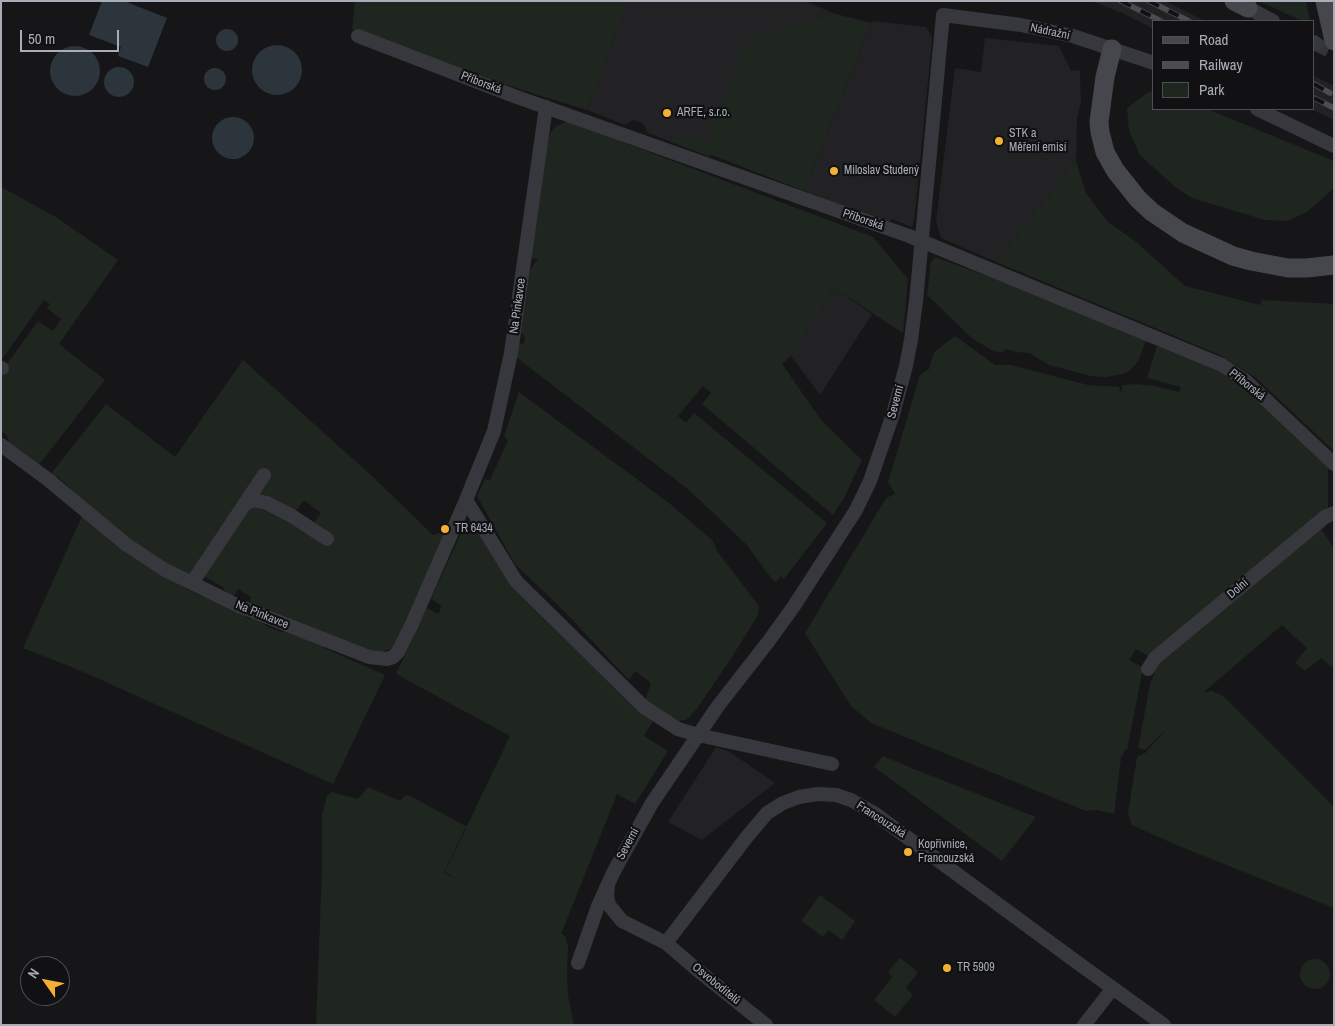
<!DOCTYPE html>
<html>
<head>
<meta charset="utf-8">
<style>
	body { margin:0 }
	#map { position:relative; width:1335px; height:1026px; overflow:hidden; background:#161618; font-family:"Archivo Narrow",sans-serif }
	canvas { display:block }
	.frame { position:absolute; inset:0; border:2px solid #a8adb8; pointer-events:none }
	.legend { position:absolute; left:1152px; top:20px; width:162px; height:90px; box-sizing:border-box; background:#111113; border:1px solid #4d4f55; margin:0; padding:6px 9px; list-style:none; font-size:15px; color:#a8adb8 }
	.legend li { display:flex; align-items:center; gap:10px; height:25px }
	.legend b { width:25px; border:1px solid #4d4f55 }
	.north { position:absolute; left:20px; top:956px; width:50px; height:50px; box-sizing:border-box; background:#111113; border:1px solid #4d4f55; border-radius:50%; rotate:303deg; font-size:14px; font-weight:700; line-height:20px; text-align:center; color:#a8adb8 }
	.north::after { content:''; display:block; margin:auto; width:18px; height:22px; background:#f2b134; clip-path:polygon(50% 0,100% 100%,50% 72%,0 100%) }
	.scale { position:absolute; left:20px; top:30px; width:99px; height:22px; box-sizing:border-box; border:2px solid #a8adb8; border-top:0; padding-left:6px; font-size:15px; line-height:18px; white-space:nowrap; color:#a8adb8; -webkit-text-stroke:4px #111113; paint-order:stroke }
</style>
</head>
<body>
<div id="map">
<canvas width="1335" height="1026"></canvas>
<div class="frame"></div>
<ul class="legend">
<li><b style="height:6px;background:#45474d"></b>Road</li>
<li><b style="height:6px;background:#4a4c52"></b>Railway</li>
<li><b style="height:14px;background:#1e261f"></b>Park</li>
</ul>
<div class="north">N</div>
<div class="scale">50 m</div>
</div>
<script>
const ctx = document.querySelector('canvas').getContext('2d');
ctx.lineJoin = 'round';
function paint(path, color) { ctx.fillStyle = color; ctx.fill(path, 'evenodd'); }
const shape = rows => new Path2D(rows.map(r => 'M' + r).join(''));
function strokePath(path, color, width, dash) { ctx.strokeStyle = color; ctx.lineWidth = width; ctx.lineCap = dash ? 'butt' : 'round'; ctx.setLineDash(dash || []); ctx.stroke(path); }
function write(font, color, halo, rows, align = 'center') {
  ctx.font = font + ' "Archivo Narrow",sans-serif'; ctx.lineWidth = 4.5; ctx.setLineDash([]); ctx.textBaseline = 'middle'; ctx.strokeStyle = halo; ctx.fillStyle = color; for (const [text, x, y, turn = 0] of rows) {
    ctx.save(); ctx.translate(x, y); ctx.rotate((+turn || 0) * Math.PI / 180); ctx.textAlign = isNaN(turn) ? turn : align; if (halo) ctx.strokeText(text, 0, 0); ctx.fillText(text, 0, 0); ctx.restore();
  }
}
const built = shape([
	[628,1,804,1,836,14,768,33,708,156,648,133,643,123,633,120,625,125,587,110],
	[1092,1,1165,1,1205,21,1154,21,1154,29,1122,13],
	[872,21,926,27,931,35,932,41,914,221,912,227,892,219,889,223,804,191],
	[985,38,1059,46,1071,71,1080,70,1081,101,1077,119,1076,161,996,262,941,238,936,221,955,68,981,72],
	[1314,76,1334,86,1334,120,1311,109,1314,109],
	[834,288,872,314,820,395,791,356],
	[716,747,730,752,775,783,702,840,668,822]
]);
const green = shape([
	[355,1,628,1,587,110,464,72,352,29],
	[1259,1,1306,1,1310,21,1302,21],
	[836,14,871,23,804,191,712,155,708,156,674,143,678,131,707,141,741,51,744,52,752,38,757,35],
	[1154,90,1154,109,1207,109,1334,161,1334,188,1307,212,1287,221,1265,220,1192,198,1175,187,1140,155,1129,131,1127,108,1147,93],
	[567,121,873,237,908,279,903,333,834,288,791,356,782,364,822,421,862,460,844,498,833,515,702,404,711,393,703,386,678,416,686,423,694,413,827,523,784,579,781,576,776,582,771,578,746,544,689,490,516,357,518,345,524,343,525,336,521,332,530,270,538,259,530,257,539,172,546,158,545,152,550,134,555,127],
	[1076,161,1086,193,1107,221,1135,241,1185,286,1260,305,1262,300,1334,304,1334,451,1255,377,1220,355,996,262],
	[1,187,56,217,118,260,59,344,105,380,38,466,9,444,7,435,1,431,1,372,38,321,53,331,61,319,47,308,50,304,44,300,1,361],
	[935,257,1014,286,1146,341,1138,361,1130,371,1123,374,1106,377,1091,376,1049,365,1029,353,1016,352,1006,349,1000,353,992,350,974,340,927,295,931,262],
	[955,336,995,365,1011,365,1088,385,1120,387,1119,391,1121,392,1123,385,1136,384,1155,386,1179,392,1181,387,1147,378,1157,346,1219,371,1243,387,1328,468,1328,507,1323,513,1150,657,1136,649,1129,660,1143,668,1127,750,1125,750,1121,758,1114,814,1096,810,1086,811,871,723,851,706,805,633,886,498,895,494,888,482,920,375,929,369,934,352],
	[243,360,373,477,433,535,438,533,447,534,402,635,393,648,380,653,368,651,250,604,251,597,238,589,235,594,231,596,227,593,223,587,202,575,251,505,313,524,321,513,304,500,296,511,255,494,270,474,265,467,214,538,189,576,152,556,120,535,58,477,53,478,50,475,106,404,175,457],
	[519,392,669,503,713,541,717,551,759,606,758,615,732,657,696,710,686,720,677,721,645,701,651,683,635,671,629,680,564,611,515,564,477,496,485,479,490,480,508,440,504,437],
	[82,516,131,556,189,590,203,597,208,596,244,614,246,618,258,620,268,627,281,632,285,631,324,645,324,648,385,675,333,784,79,670,23,648],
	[473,521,510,579,653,721,644,736,668,751,635,804,617,794,561,934,565,936,568,945,567,978,568,995,574,1025,316,1025,322,869,322,815,327,796,331,792,358,799,368,787,400,801,406,795,412,797,466,826,444,873,457,879,445,872,510,736,396,674,427,608,438,614,442,606,431,599,466,522],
	[1320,527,1334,549,1334,669,1321,658,1305,671,1295,663,1307,648,1282,625,1204,692,1212,691,1223,696,1334,807,1334,908,1174,844,1132,825,1128,813,1137,757,1145,753,1169,727,1145,750,1138,748,1150,684,1158,665],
	[883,756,914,769,1036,817,1002,861,874,767],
	[820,895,855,921,842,940,829,930,823,937,801,921],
	[900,958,918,972,906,988,913,995,895,1017,874,1000,892,977,888,972],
	'1300 974a15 15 0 1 1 30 0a15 15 0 1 1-30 0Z'
]);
const water = shape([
	[102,1,124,1,167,18,148,67,118,56,121,47,89,35],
	'216 40a11 11 0 1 1 22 0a11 11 0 1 1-22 0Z',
	'252 70a25 25 0 1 1 50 0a25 25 0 1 1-50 0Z',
	'50 71a25 25 0 1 1 50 0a25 25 0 1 1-50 0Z',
	'104 82a15 15 0 1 1 30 0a15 15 0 1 1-30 0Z',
	'204 79a11 11 0 1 1 22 0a11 11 0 1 1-22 0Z',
	'212 138a21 21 0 1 1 42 0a21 21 0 1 1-42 0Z'
]);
const minorTunnel = shape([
	[1316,44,1334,53]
]);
const minor = shape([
	[1248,8,1273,21],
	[358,36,514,96,909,236,1222,365,1245,380,1334,464],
	[1314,42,1316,44],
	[1257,109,1334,146],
	[1,368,2,368],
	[1,445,46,478,127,545,165,570,239,606,369,657,387,659,393,657,398,652,412,624,466,500,494,431,511,353,546,107],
	[466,500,516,581,644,707,678,729,698,735,832,764],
	[244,504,253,500,267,503,292,516,327,539],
	[192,583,264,475],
	[1148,669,1155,658,1325,517,1334,513],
	[608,886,607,895,609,905,622,921,666,943,695,968,766,1025],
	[666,943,746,838,767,813,783,803,799,797,818,794,836,795,851,800,874,813,1082,966,1164,1025],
	[578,963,598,906,614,871,652,803,718,706,768,642,794,606,856,510,870,481,893,414,906,366,911,340,916,301,943,15,1021,25,1073,36,1154,63],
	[1084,1025,1113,988]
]);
const secondary = shape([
	[1234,1,1248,8],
	[1325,1,1334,41],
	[1112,49,1105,77,1099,122,1100,132,1105,152,1115,170,1138,199,1152,212,1183,233,1233,256,1251,261,1288,268,1307,268,1334,265]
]);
const rail = shape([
	[1121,1,1161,21],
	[1149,1,1189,21],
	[1314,84,1330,93],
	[1314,98,1334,108]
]);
const markers = [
	[667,113,5,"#f2b134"],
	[999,141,5,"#f2b134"],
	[834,171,5,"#f2b134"],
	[445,529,5,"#f2b134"],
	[908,852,5,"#f2b134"],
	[947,968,5,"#f2b134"]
];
const streetNames = [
	["Nádražní",1050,32,12],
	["Příborská",481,83,21],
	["Příborská",863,220,19],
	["Na Pinkavce",518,306,-82],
	["Příborská",1247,385,39],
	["Severní",896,402,-75],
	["Dolní",1238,589,-40],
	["Na Pinkavce",262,615,22],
	["Francouzská",881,820,33],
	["Severní",628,844,-62],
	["Osvoboditelů",716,984,39]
];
const poiNames = [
	["ARFE, s.r.o.",677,113],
	["STK a",1009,134],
	["Měření emisí",1009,148],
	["Miloslav Studený",844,171],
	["TR 6434",455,529],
	["Kopřivnice,",918,845],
	["Francouzská",918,859],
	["TR 5909",957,968]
];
paint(built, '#222225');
paint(green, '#1e261f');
paint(water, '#2c353c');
strokePath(minorTunnel, '#333438', 14, [14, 7]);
strokePath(minor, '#37383d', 14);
strokePath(secondary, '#45474d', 19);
strokePath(rail, '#4a4c52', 5.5);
strokePath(rail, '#111113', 4, [11]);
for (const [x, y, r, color] of markers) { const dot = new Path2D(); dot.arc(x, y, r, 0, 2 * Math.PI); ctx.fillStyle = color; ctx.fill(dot); strokePath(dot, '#111113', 2); }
write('12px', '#a8adb8', '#111113', streetNames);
write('12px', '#a8adb8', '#111113', poiNames, 'left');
</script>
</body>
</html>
